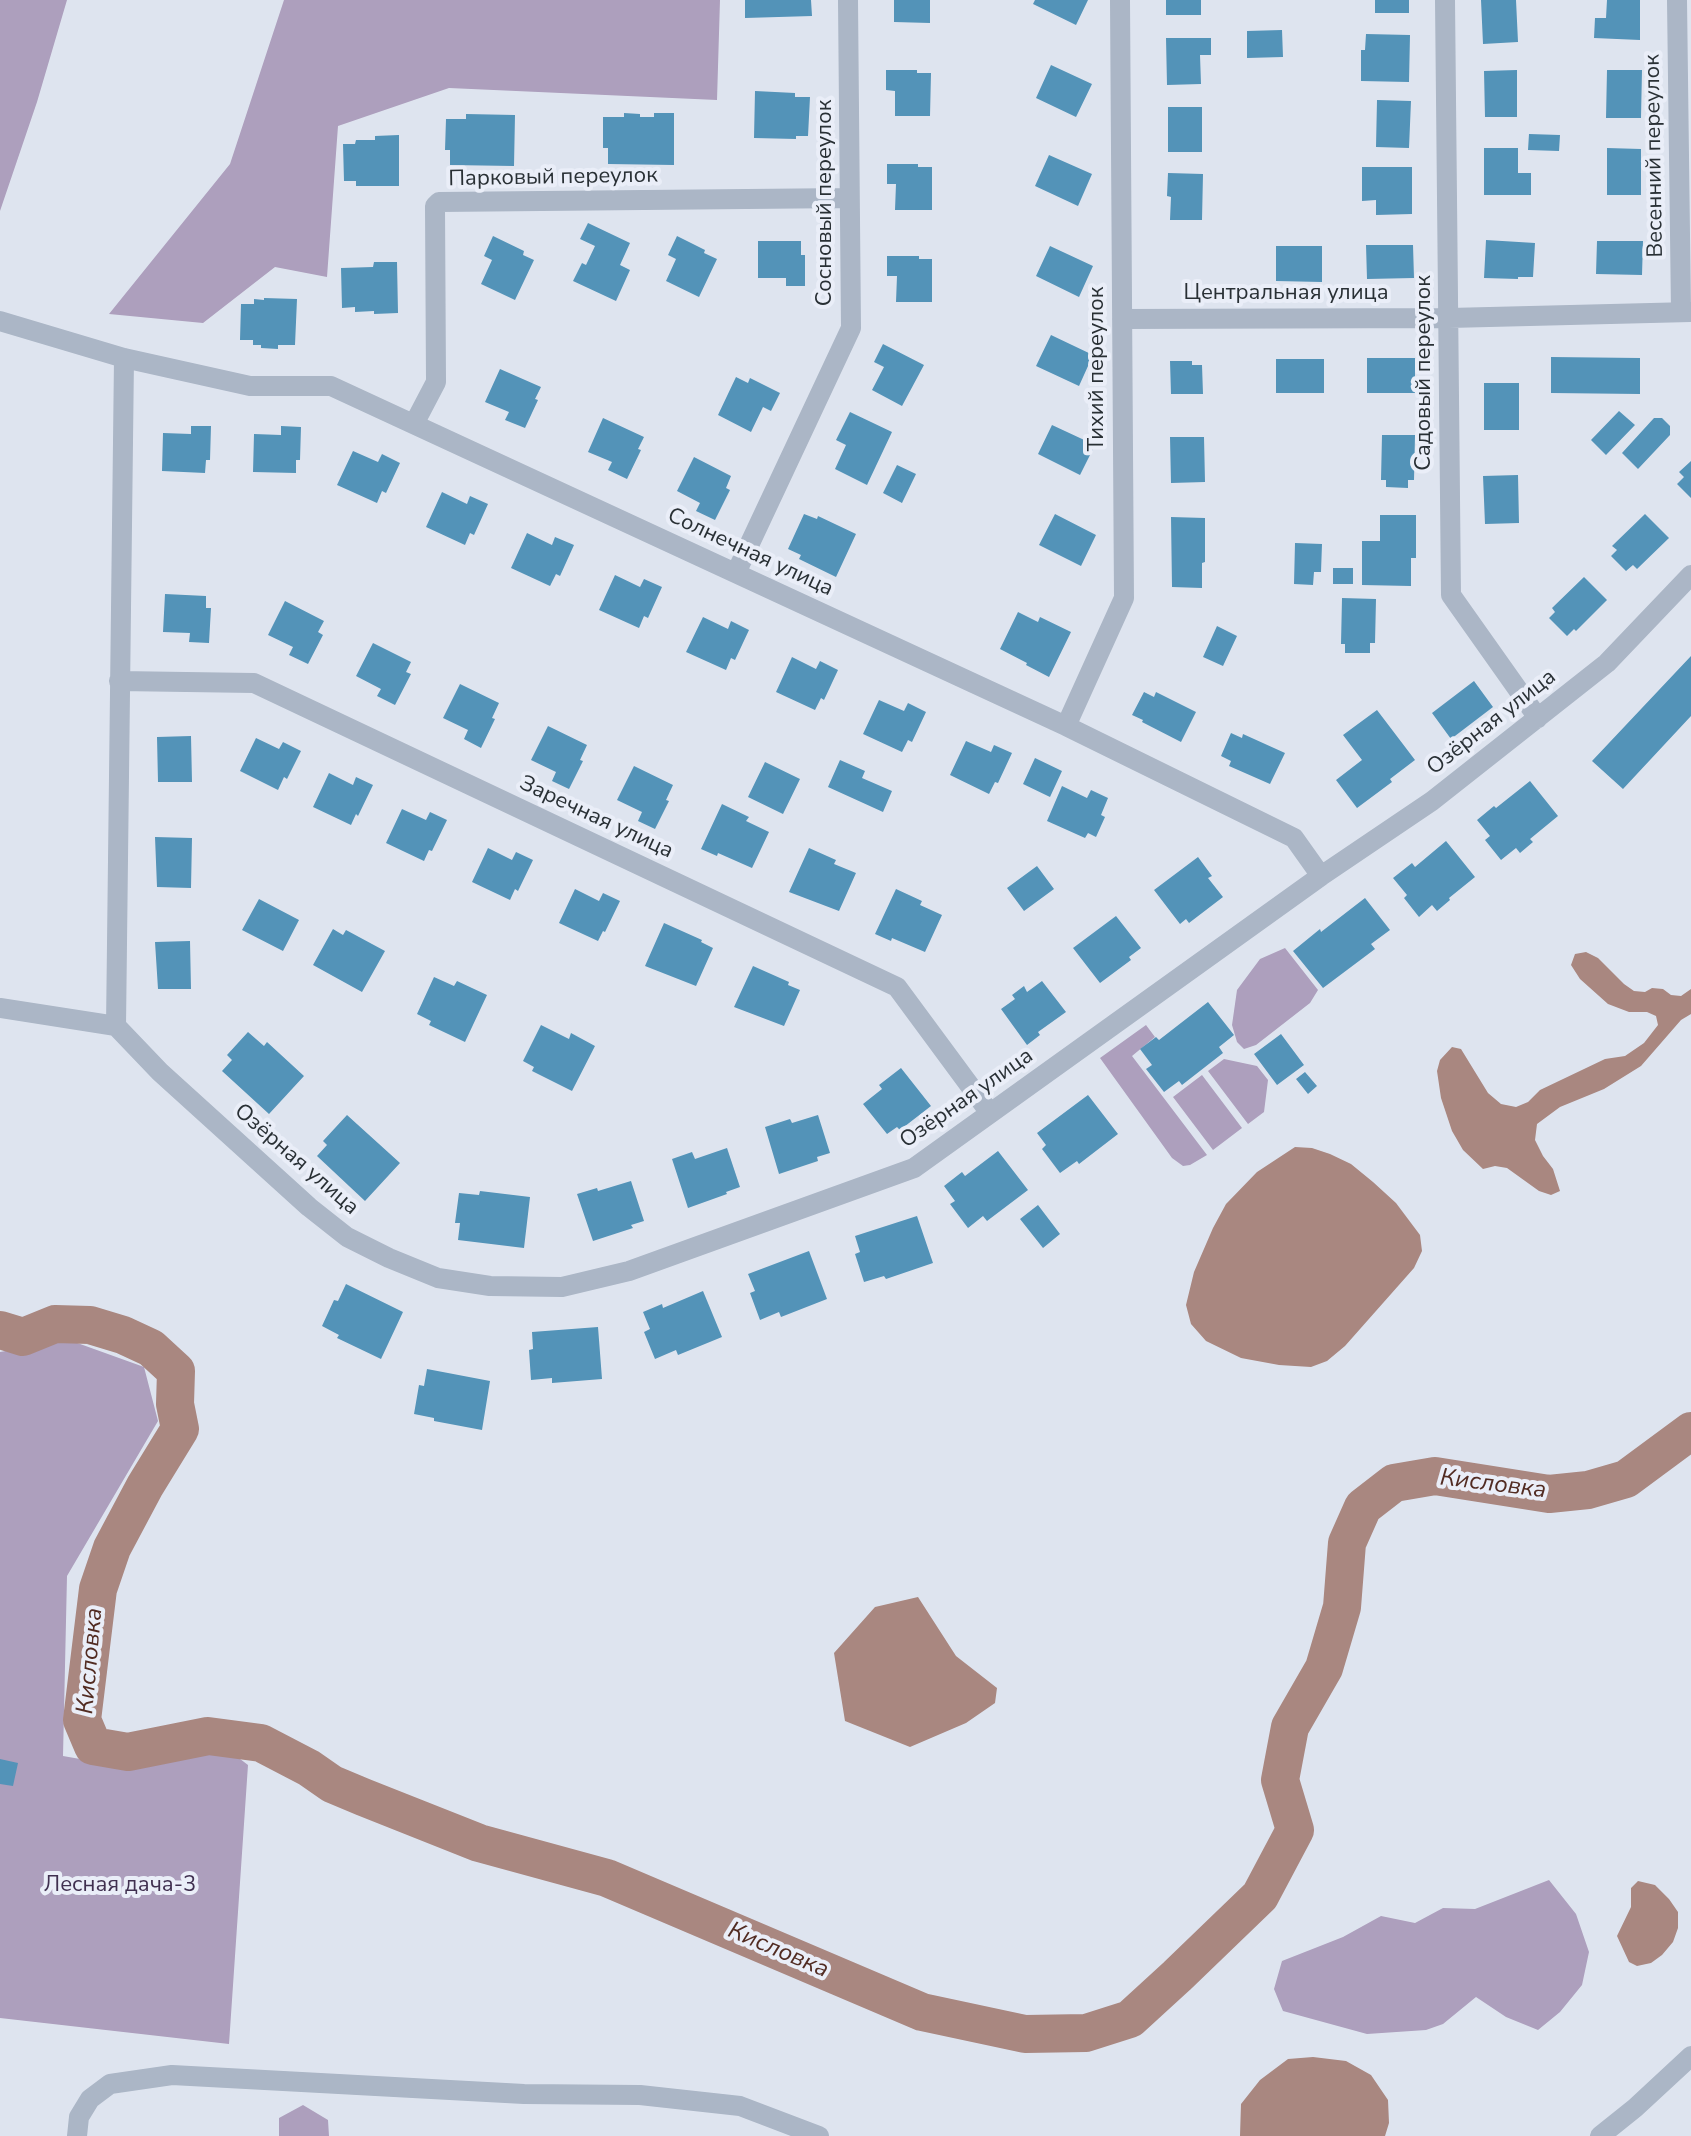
<!DOCTYPE html>
<html>
<head>
<meta charset="utf-8">
<style>
	body { margin:0 }
	canvas { display:block; background:#dee4ef }
</style>
</head>
<body>
<canvas width="1691" height="2136"></canvas>
<script>
const ctx = document.querySelector('canvas').getContext('2d');
ctx.lineJoin = 'round';
function paint(path, color) { ctx.fillStyle = color; ctx.fill(path, 'evenodd'); }
const shape = rows => new Path2D(rows.map(r => 'M' + r).join(''));
function strokePath(path, color, width, dash) { ctx.strokeStyle = color; ctx.lineWidth = width; ctx.lineCap = dash ? 'butt' : 'round'; ctx.setLineDash(dash || []); ctx.stroke(path); }
function write(font, color, halo, rows, align = 'center') {
  ctx.font = font + ' "Nunito Sans",sans-serif'; ctx.lineWidth = 8; ctx.setLineDash([]); ctx.textBaseline = 'middle'; ctx.strokeStyle = halo; ctx.fillStyle = color; for (const [text, x, y, turn = 0] of rows) {
    ctx.save(); ctx.translate(x, y); ctx.rotate((+turn || 0) * Math.PI / 180); ctx.textAlign = isNaN(turn) ? turn : align; if (halo) ctx.strokeText(text, 0, 0); ctx.fillText(text, 0, 0); ctx.restore();
  }
}
const green = shape([
	[0,0,67,0,37,102,0,211],
	[284,0,720,0,717,100,449,88,338,126,327,277,275,267,203,323,109,314,230,164],
	[1285,948,1318,990,1310,1003,1256,1045,1244,1049,1237,1042,1232,1025,1237,990,1260,959],
	[1146,1025,1155,1037,1132,1056,1207,1155,1190,1165,1183,1166,1172,1158,1100,1058],
	[1224,1059,1257,1066,1268,1080,1264,1112,1248,1124,1208,1071],
	[1202,1075,1242,1128,1213,1150,1173,1097],
	[69,1340,144,1367,158,1421,67,1576,63,1756,120,1766,223,1746,248,1765,229,2044,0,2018,0,1352],
	[1549,1880,1576,1914,1589,1952,1582,1985,1560,2012,1538,2030,1506,2017,1476,1997,1443,2024,1426,2030,1367,2034,1283,2011,1274,1989,1282,1961,1343,1937,1381,1916,1415,1923,1443,1908,1475,1909],
	[303,2105,328,2120,329,2136,279,2136,279,2118]
]);
const water = shape([
	[1586,952,1598,958,1624,984,1634,991,1645,992,1652,988,1663,989,1671,995,1681,996,1691,989,1691,1014,1681,1020,1641,1066,1604,1089,1560,1107,1537,1124,1535,1140,1543,1156,1553,1169,1560,1191,1551,1195,1539,1191,1507,1168,1495,1166,1483,1169,1463,1150,1452,1131,1441,1098,1437,1071,1440,1060,1452,1047,1461,1049,1488,1093,1501,1104,1516,1107,1528,1102,1540,1090,1605,1059,1625,1056,1644,1043,1658,1025,1656,1016,1647,1012,1629,1012,1608,1004,1580,979,1571,965,1575,954],
	[1295,1147,1312,1148,1330,1154,1351,1164,1373,1182,1396,1203,1420,1235,1422,1251,1414,1268,1345,1346,1327,1361,1311,1367,1279,1365,1241,1358,1206,1341,1191,1324,1186,1305,1194,1272,1213,1228,1226,1204,1257,1172],
	[918,1597,956,1656,997,1688,995,1703,966,1723,910,1747,845,1721,834,1653,875,1607],
	[1638,1881,1655,1885,1669,1899,1678,1912,1678,1928,1673,1942,1662,1955,1651,1963,1637,1966,1629,1962,1617,1936,1631,1907,1631,1888],
	[1313,2057,1346,2061,1371,2075,1388,2100,1389,2123,1385,2136,1240,2136,1241,2104,1260,2080,1288,2059]
]);
const river = shape([
	[0,1330,23,1337,55,1324,90,1325,123,1335,151,1348,176,1371,175,1404,180,1429,145,1486,112,1548,98,1589,82,1720,93,1746,128,1752,208,1736,261,1743,309,1768,332,1784,363,1797,479,1843,607,1878,922,2012,1025,2034,1086,2033,1130,2019,1177,1976,1260,1896,1295,1830,1280,1780,1290,1727,1324,1668,1342,1607,1347,1543,1363,1507,1394,1483,1435,1476,1549,1494,1588,1490,1626,1479,1691,1431]
]);
const building = shape([
	[745,0,811,0,812,16,745,18],
	[894,0,930,0,930,23,894,22],
	[1035,0,1088,0,1076,25,1033,4],
	[1166,0,1201,0,1201,15,1166,15],
	[1375,0,1409,0,1409,13,1375,13],
	[1481,0,1516,0,1518,42,1483,44],
	[1607,0,1640,0,1640,40,1594,38,1595,18,1606,18],
	[1282,30,1283,57,1247,58,1247,31],
	[1366,34,1410,35,1409,82,1361,81,1361,50,1365,50],
	[1166,38,1211,38,1211,55,1200,55,1201,84,1167,85],
	[1051,65,1092,84,1076,117,1036,98],
	[886,70,917,70,917,73,931,73,930,116,895,116,895,91,886,90],
	[1517,70,1517,117,1485,117,1484,71],
	[1607,70,1642,70,1641,118,1606,118],
	[755,91,795,93,795,97,810,97,808,136,796,136,796,139,754,138],
	[1377,100,1411,101,1409,148,1376,147],
	[1168,107,1202,107,1202,152,1168,152],
	[624,113,640,114,640,117,654,117,654,113,674,113,674,165,608,164,608,148,603,148,603,117,624,117],
	[466,114,515,115,514,166,450,165,450,150,445,150,446,119,466,119],
	[1529,134,1560,135,1559,151,1528,150],
	[399,135,399,186,356,186,356,181,344,181,343,144,355,144,356,140,375,140,375,136],
	[1484,148,1518,148,1518,173,1531,173,1531,195,1484,195],
	[1607,148,1641,149,1641,195,1607,195],
	[1049,155,1092,174,1078,206,1035,186],
	[887,164,918,164,918,167,932,167,932,210,895,210,896,184,887,184],
	[1362,167,1412,167,1412,214,1376,215,1376,200,1362,201],
	[1168,173,1203,174,1202,220,1170,220,1171,197,1167,196],
	[588,223,630,243,620,265,630,270,616,301,573,281,582,263,586,265,595,246,580,239],
	[493,236,524,251,523,255,534,260,515,300,481,284,492,260,484,256],
	[677,236,705,250,704,253,717,259,699,297,666,281,676,259,668,255],
	[1486,240,1535,243,1533,277,1518,277,1518,279,1484,278],
	[758,241,801,241,801,255,805,255,805,286,786,286,786,278,758,278],
	[1597,241,1643,241,1642,275,1596,274],
	[1366,245,1413,245,1414,278,1367,279],
	[1050,246,1093,266,1079,297,1036,276],
	[1276,246,1322,246,1322,282,1276,281],
	[887,256,919,256,919,259,932,259,932,302,896,302,897,276,887,276],
	[374,262,397,262,398,313,374,314,374,311,355,312,355,307,342,308,341,268,373,267],
	[264,298,297,299,295,345,278,345,278,349,261,348,261,345,253,345,253,340,240,340,241,304,254,304,254,299,264,300],
	[1051,335,1093,355,1079,386,1036,366],
	[883,344,924,365,902,406,872,390,884,367,874,362],
	[1551,357,1640,358,1640,394,1551,393],
	[1367,358,1415,358,1415,393,1367,393],
	[1276,359,1324,359,1324,393,1276,393],
	[1170,361,1192,361,1192,365,1202,365,1203,394,1171,394],
	[500,369,541,387,535,399,538,400,525,428,505,420,509,412,485,402],
	[736,377,748,383,750,378,780,393,771,411,763,407,751,432,718,415],
	[1484,383,1519,383,1519,430,1484,430],
	[1619,411,1635,425,1606,455,1591,440],
	[850,412,892,432,867,485,835,469,846,445,836,440],
	[603,418,644,437,638,449,641,450,627,479,608,470,612,462,588,452],
	[1654,418,1662,418,1670,426,1670,435,1638,469,1622,453],
	[1052,425,1095,445,1080,475,1038,454],
	[191,426,211,426,210,460,206,460,205,473,162,471,163,433,191,434],
	[281,426,301,427,300,460,296,460,296,473,253,472,254,434,281,435],
	[1382,435,1415,435,1414,480,1408,480,1408,488,1386,487,1386,480,1381,480],
	[1170,437,1204,437,1205,482,1171,483],
	[353,451,378,462,382,454,400,463,386,493,382,491,377,503,337,485],
	[694,457,731,476,726,488,730,490,715,520,696,511,700,503,677,491],
	[1691,461,1691,498,1677,484,1684,477,1679,472],
	[897,465,916,474,902,503,883,493],
	[1518,475,1519,523,1485,524,1483,476],
	[442,492,467,504,470,496,488,504,474,535,470,533,465,545,426,527],
	[804,514,817,519,818,516,856,534,836,577,799,559,801,555,788,549],
	[1055,514,1096,535,1081,566,1039,545],
	[1645,514,1669,538,1637,569,1633,565,1626,571,1611,556,1617,550,1612,546],
	[1380,515,1416,515,1416,558,1411,558,1411,586,1362,585,1362,541,1380,541],
	[1171,517,1205,518,1205,562,1202,563,1202,588,1172,587],
	[527,533,552,545,555,537,574,545,560,576,556,574,550,586,511,568],
	[1295,543,1322,544,1321,572,1314,572,1313,585,1294,584],
	[1333,568,1353,568,1353,584,1333,584],
	[615,575,640,587,644,579,662,587,648,618,644,616,639,628,599,610],
	[1584,577,1607,600,1576,631,1574,629,1567,636,1549,618,1555,612,1552,608],
	[165,594,206,596,206,608,211,608,209,643,189,642,190,633,163,632],
	[1342,598,1376,599,1375,643,1370,643,1370,653,1345,653,1345,644,1341,644],
	[285,601,324,621,318,632,323,635,308,664,289,655,293,647,268,635],
	[1018,612,1038,622,1040,617,1071,632,1049,677,1026,665,1027,663,1000,649],
	[703,617,728,629,731,621,749,630,735,660,731,658,726,670,686,652],
	[1217,626,1237,636,1223,666,1203,657],
	[373,643,411,662,406,672,411,674,395,705,377,696,381,689,356,676],
	[1691,656,1691,716,1623,789,1592,761],
	[792,657,816,669,820,661,838,670,824,700,821,698,815,710,776,692],
	[1474,681,1493,707,1451,739,1432,713],
	[460,684,499,703,492,718,495,719,481,748,464,739,468,730,443,718],
	[1144,692,1154,697,1156,692,1196,712,1181,742,1142,722,1143,720,1132,715],
	[879,700,904,711,908,703,926,712,912,742,908,740,902,752,863,734],
	[1377,710,1415,760,1390,779,1392,782,1357,808,1336,780,1362,760,1343,735],
	[548,726,587,745,580,760,583,761,569,789,552,781,556,772,531,760],
	[1231,733,1242,738,1243,734,1285,753,1270,784,1229,766,1231,761,1221,756],
	[191,736,192,782,158,782,157,737],
	[256,738,279,749,283,742,301,751,287,779,284,777,278,790,240,771],
	[966,741,991,752,994,745,1012,753,998,783,995,782,989,794,950,775],
	[1035,758,1062,771,1050,797,1023,784],
	[840,760,865,771,862,778,892,791,883,812,828,787],
	[765,762,800,779,783,814,748,797],
	[634,766,673,785,666,800,669,801,655,829,638,821,642,812,617,800],
	[329,773,353,785,356,777,373,785,358,816,356,814,351,825,313,807],
	[1530,781,1558,816,1530,839,1533,842,1520,853,1516,848,1501,860,1485,840,1490,836,1477,820,1494,806,1496,808],
	[1062,786,1087,798,1091,790,1108,798,1101,815,1105,817,1096,837,1088,833,1085,838,1047,821],
	[722,804,749,817,746,821,769,832,752,868,718,853,717,856,701,849],
	[402,809,426,820,430,812,447,820,432,851,429,850,424,861,386,843],
	[155,837,192,838,191,888,157,887],
	[1446,841,1475,877,1449,898,1450,900,1437,911,1432,905,1419,917,1404,898,1407,895,1393,878,1412,863,1415,867],
	[488,848,512,860,516,852,533,860,518,891,515,889,510,900,472,882],
	[809,848,836,860,834,864,856,873,839,911,789,892],
	[1198,857,1212,876,1208,878,1223,897,1189,923,1186,919,1180,924,1154,890],
	[1037,866,1054,889,1024,911,1007,888],
	[575,889,599,901,603,893,620,901,605,932,603,931,598,941,559,923],
	[896,889,922,901,920,905,942,915,925,952,892,938,891,941,875,934],
	[1365,898,1390,930,1371,944,1375,949,1323,988,1293,951,1320,929,1321,932],
	[259,899,299,920,283,951,242,930],
	[1116,916,1141,948,1129,957,1131,960,1100,983,1073,948],
	[664,923,702,940,701,942,713,948,696,986,645,966],
	[333,929,343,935,346,930,385,951,362,992,313,965],
	[190,941,191,989,158,989,155,942],
	[753,966,789,982,788,985,800,990,784,1026,734,1007],
	[434,977,454,986,457,981,487,995,465,1042,429,1025,431,1021,417,1014],
	[1042,981,1066,1012,1038,1032,1040,1035,1027,1045,1001,1009,1015,999,1012,995,1024,986,1027,992],
	[1208,1002,1234,1035,1219,1047,1223,1053,1182,1085,1179,1081,1164,1092,1146,1069,1152,1065,1140,1049,1156,1037,1159,1040],
	[541,1025,569,1039,571,1033,595,1046,572,1091,532,1071,534,1067,523,1061],
	[248,1032,264,1046,267,1042,304,1076,269,1114,222,1071,232,1060,227,1055],
	[1281,1034,1304,1065,1277,1085,1254,1054],
	[901,1068,931,1106,900,1130,897,1127,887,1134,863,1104,882,1089,879,1085],
	[1305,1072,1317,1086,1308,1094,1296,1079],
	[1088,1095,1118,1134,1079,1164,1077,1161,1060,1173,1042,1149,1046,1145,1037,1133],
	[347,1115,400,1163,365,1201,317,1156,327,1145,323,1141],
	[818,1115,830,1153,817,1157,818,1161,779,1174,765,1127,790,1119,792,1123],
	[727,1148,740,1187,726,1192,727,1194,688,1208,672,1159,692,1152,695,1159],
	[998,1151,1028,1190,987,1221,983,1216,968,1228,950,1204,955,1201,944,1186,962,1172,965,1176],
	[631,1181,644,1221,631,1225,633,1228,593,1241,577,1194,597,1188,598,1191],
	[480,1191,530,1197,524,1248,458,1240,460,1223,455,1223,459,1193,479,1195],
	[1038,1205,1060,1234,1043,1248,1020,1219],
	[917,1216,933,1263,886,1279,884,1276,864,1282,855,1254,860,1252,855,1236],
	[809,1251,827,1299,781,1317,779,1312,760,1320,750,1293,755,1291,748,1274],
	[346,1284,403,1312,381,1359,337,1338,339,1335,322,1326,334,1300,338,1301],
	[703,1291,722,1337,678,1355,676,1350,655,1359,644,1332,650,1329,643,1312,662,1304,663,1308],
	[598,1327,602,1379,552,1383,552,1378,531,1380,529,1350,533,1349,532,1332],
	[427,1369,490,1381,482,1430,434,1421,434,1418,414,1414,419,1385,424,1386],
	[0,1759,18,1763,13,1786,0,1784]
]);
const minor = shape([
	[1445,0,1451,595,1538,718],
	[1677,0,1681,312],
	[1122,319,1449,318,1691,312],
	[0,321,124,358,250,386,331,386,1066,726,1294,838,1321,876],
	[414,424,436,382,435,206,439,202,849,198],
	[736,573,851,328,848,0],
	[119,681,254,683,897,987,990,1113],
	[1066,726,1124,598,1120,0],
	[0,1008,116,1026],
	[116,1026,160,1072,309,1207,347,1237,389,1258,438,1278,490,1286,562,1287,629,1271,914,1168,1321,876,1432,801,1607,663,1691,575],
	[116,1026,124,358],
	[77,2136,79,2117,90,2099,110,2084,172,2075,524,2094,640,2095,740,2106,819,2136],
	[1600,2136,1635,2108,1691,2056]
]);
const streetNames = [
	["Весенний переулок",1655,156,-91],
	["Парковый переулок",553,178,-1],
	["Сосновый переулок",826,203,-90],
	["Центральная улица",1286,294],
	["Тихий переулок",1098,369,-90],
	["Садовый переулок",1425,373,-90],
	["Солнечная улица",750,553,25],
	["Озёрная улица",1492,723,-38],
	["Заречная улица",596,818,25],
	["Озёрная улица",967,1099,-35],
	["Озёрная улица",296,1160,41]
];
const parkNames = [
	["Лесная дача-3",120,1886]
];
const waterNames = [
	["Кисловка",1493,1485,7],
	["Кисловка",91,1661,-85],
	["Кисловка",778,1951,23]
];
paint(green, '#ad9fbd');
paint(water, '#a98780');
strokePath(river, '#a98780', 38);
paint(building, '#5393b8');
strokePath(minor, '#abb6c6', 20);
write('22px', '#293035', '#eaeef8', streetNames);
write('22px', '#403050', '#eaeef8', parkNames);
write('italic 24px', '#522c23', '#eaeef8', waterNames);
</script>
</body>
</html>
